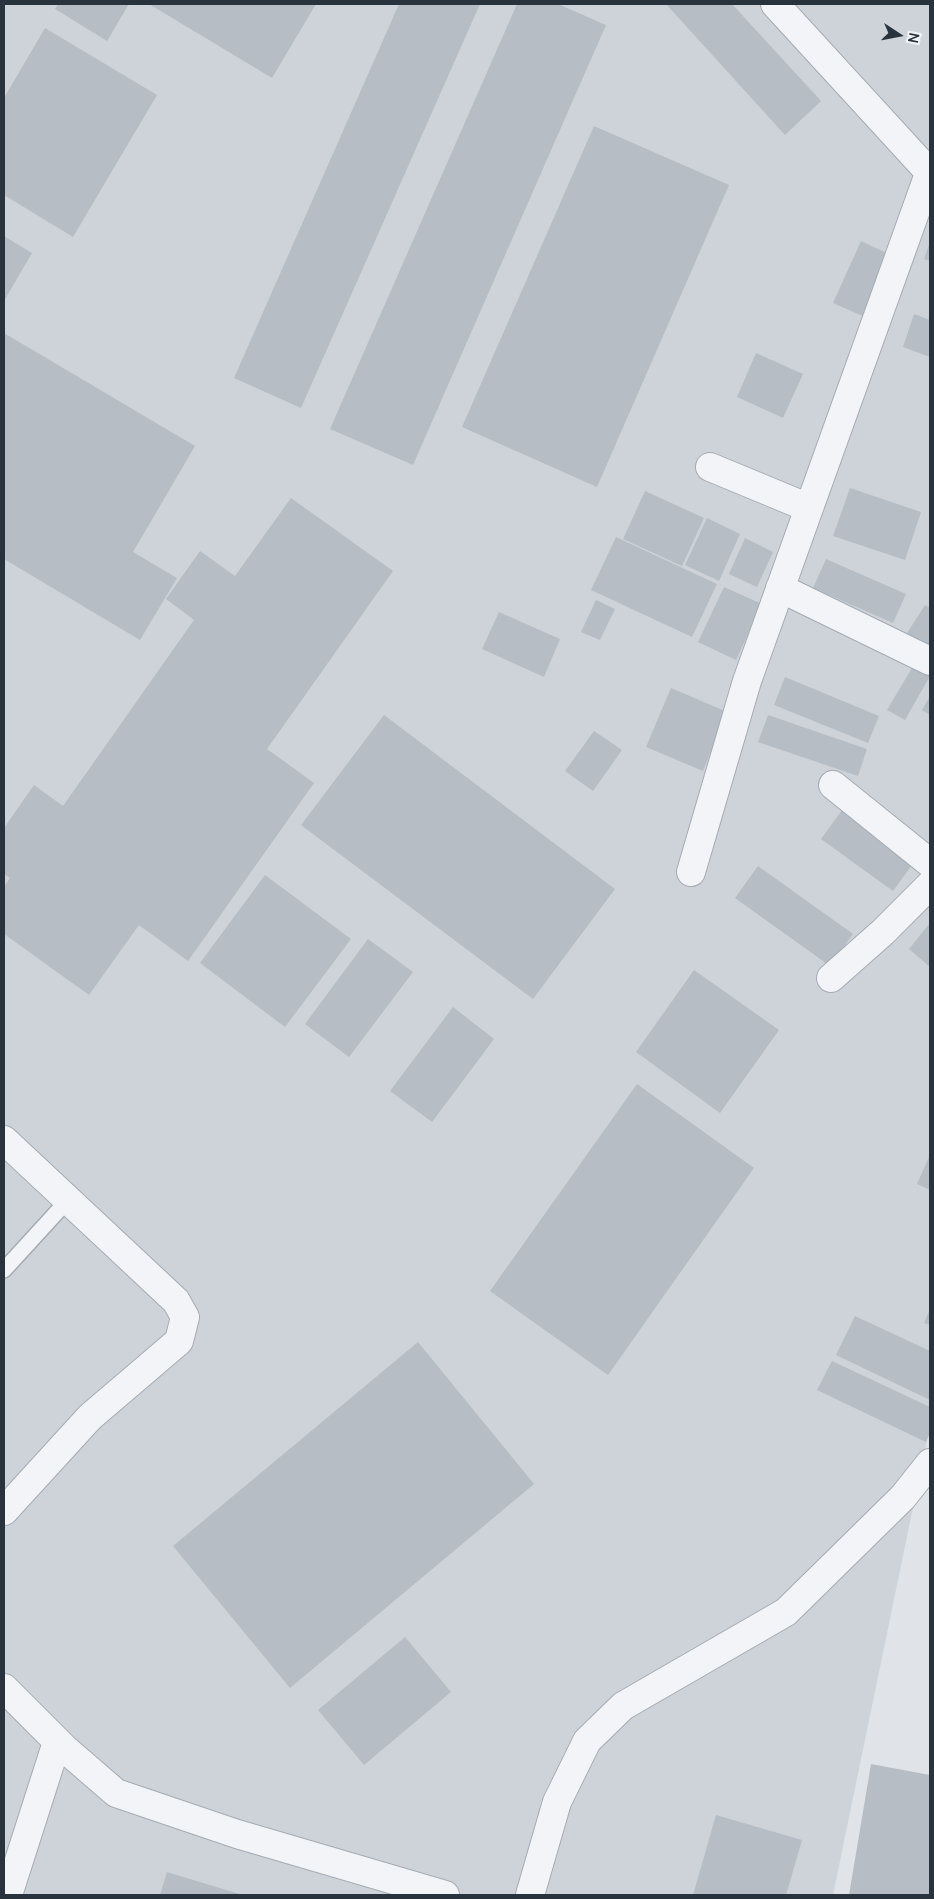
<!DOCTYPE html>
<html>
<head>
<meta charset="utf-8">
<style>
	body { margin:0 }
	#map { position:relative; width:934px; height:1899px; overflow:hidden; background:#e0e4e8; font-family:Manrope,sans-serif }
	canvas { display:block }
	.frame { position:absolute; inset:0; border:5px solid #29333e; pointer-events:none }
	.north { position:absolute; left:874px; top:10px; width:50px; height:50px; -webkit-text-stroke:4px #eff2f6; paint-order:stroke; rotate:101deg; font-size:14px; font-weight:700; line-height:20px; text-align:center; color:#29333e }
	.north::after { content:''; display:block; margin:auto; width:18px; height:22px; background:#29333e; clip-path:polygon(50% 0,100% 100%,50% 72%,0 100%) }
</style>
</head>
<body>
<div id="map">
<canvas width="934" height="1899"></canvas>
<div class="frame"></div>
<div class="north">N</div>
</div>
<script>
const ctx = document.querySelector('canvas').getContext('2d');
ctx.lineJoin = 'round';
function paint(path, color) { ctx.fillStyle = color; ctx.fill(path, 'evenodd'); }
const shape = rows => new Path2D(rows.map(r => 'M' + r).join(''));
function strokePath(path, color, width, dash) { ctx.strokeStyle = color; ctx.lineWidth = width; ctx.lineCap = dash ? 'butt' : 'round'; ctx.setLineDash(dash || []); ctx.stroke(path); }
const built = shape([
	[4,4,930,4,930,1425,833,1895,4,1895]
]);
const building = shape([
	[58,4,129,4,107,41,55,9],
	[149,4,316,4,272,78],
	[399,4,480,4,301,408,234,378],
	[517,4,558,4,606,25,413,465,330,429],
	[666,4,732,4,821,101,785,135],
	[45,28,157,95,73,237,4,195,4,98],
	[594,126,729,185,597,487,462,427],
	[4,236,32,253,4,301],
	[861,241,895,257,867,318,833,303],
	[930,242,930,261,924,259],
	[914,314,930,320,930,357,903,347],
	[4,333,195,446,133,552,177,578,140,640,4,559],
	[756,353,803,374,783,418,737,397],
	[850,488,921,512,905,560,833,536],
	[645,491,704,518,682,566,623,539],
	[291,498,393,571,267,749,314,783,188,961,139,925,89,995,4,934,4,887,10,878,4,874,4,828,34,785,63,806,194,620,166,599,200,551,235,576],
	[707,518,740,534,719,581,685,565],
	[616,537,717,584,692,637,591,590],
	[745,538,773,552,757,587,729,574],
	[826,559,906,594,893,623,813,588],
	[724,587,762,604,736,660,698,642],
	[596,600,615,609,600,640,581,632],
	[925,605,930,608,930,647,907,633],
	[499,612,560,639,544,677,482,649],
	[916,661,930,670,930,676,905,720,887,710],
	[785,677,879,716,868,743,774,705],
	[671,688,727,712,703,771,646,747],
	[930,696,930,715,922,710],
	[384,715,615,889,533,999,301,825],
	[768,715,867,749,858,776,758,742],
	[594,731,622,750,593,791,565,771],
	[845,806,917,858,893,891,821,839],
	[758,866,853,934,830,966,735,898],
	[265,875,351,939,285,1027,200,963],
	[930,923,930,967,909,949],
	[368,939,413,972,349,1057,305,1024],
	[694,970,779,1030,720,1113,636,1052],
	[453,1007,494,1039,432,1122,390,1091],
	[637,1084,754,1168,608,1375,490,1291],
	[930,1155,930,1190,917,1184],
	[930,1309,930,1325,924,1323],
	[855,1316,930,1351,930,1400,836,1355],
	[418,1342,534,1484,290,1688,173,1546],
	[832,1361,930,1407,930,1433,926,1442,817,1390],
	[405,1637,451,1692,364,1765,318,1710],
	[871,1764,930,1775,930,1895,849,1895],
	[716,1815,802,1840,786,1895,693,1895],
	[167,1872,243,1895,160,1895]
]);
const service = shape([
	[4,1270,68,1200]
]);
const minor = shape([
	[775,4,930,173],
	[710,467,809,508],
	[780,588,930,661],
	[833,785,930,863],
	[691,872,747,681,930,171],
	[831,978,883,932,930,885],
	[4,1140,176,1301,185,1317,179,1341,90,1417,4,1511],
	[4,1688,64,1748,116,1793,237,1834,445,1895],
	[8,1895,57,1742],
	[530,1895,557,1802,587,1741,623,1706,786,1612,903,1497,930,1463]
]);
paint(built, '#ced3da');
paint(building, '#b7bdc5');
strokePath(service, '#a5abb2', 18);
strokePath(minor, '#a5abb2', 30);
strokePath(service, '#f2f4f7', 15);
strokePath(minor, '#f2f4f7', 28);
</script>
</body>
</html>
